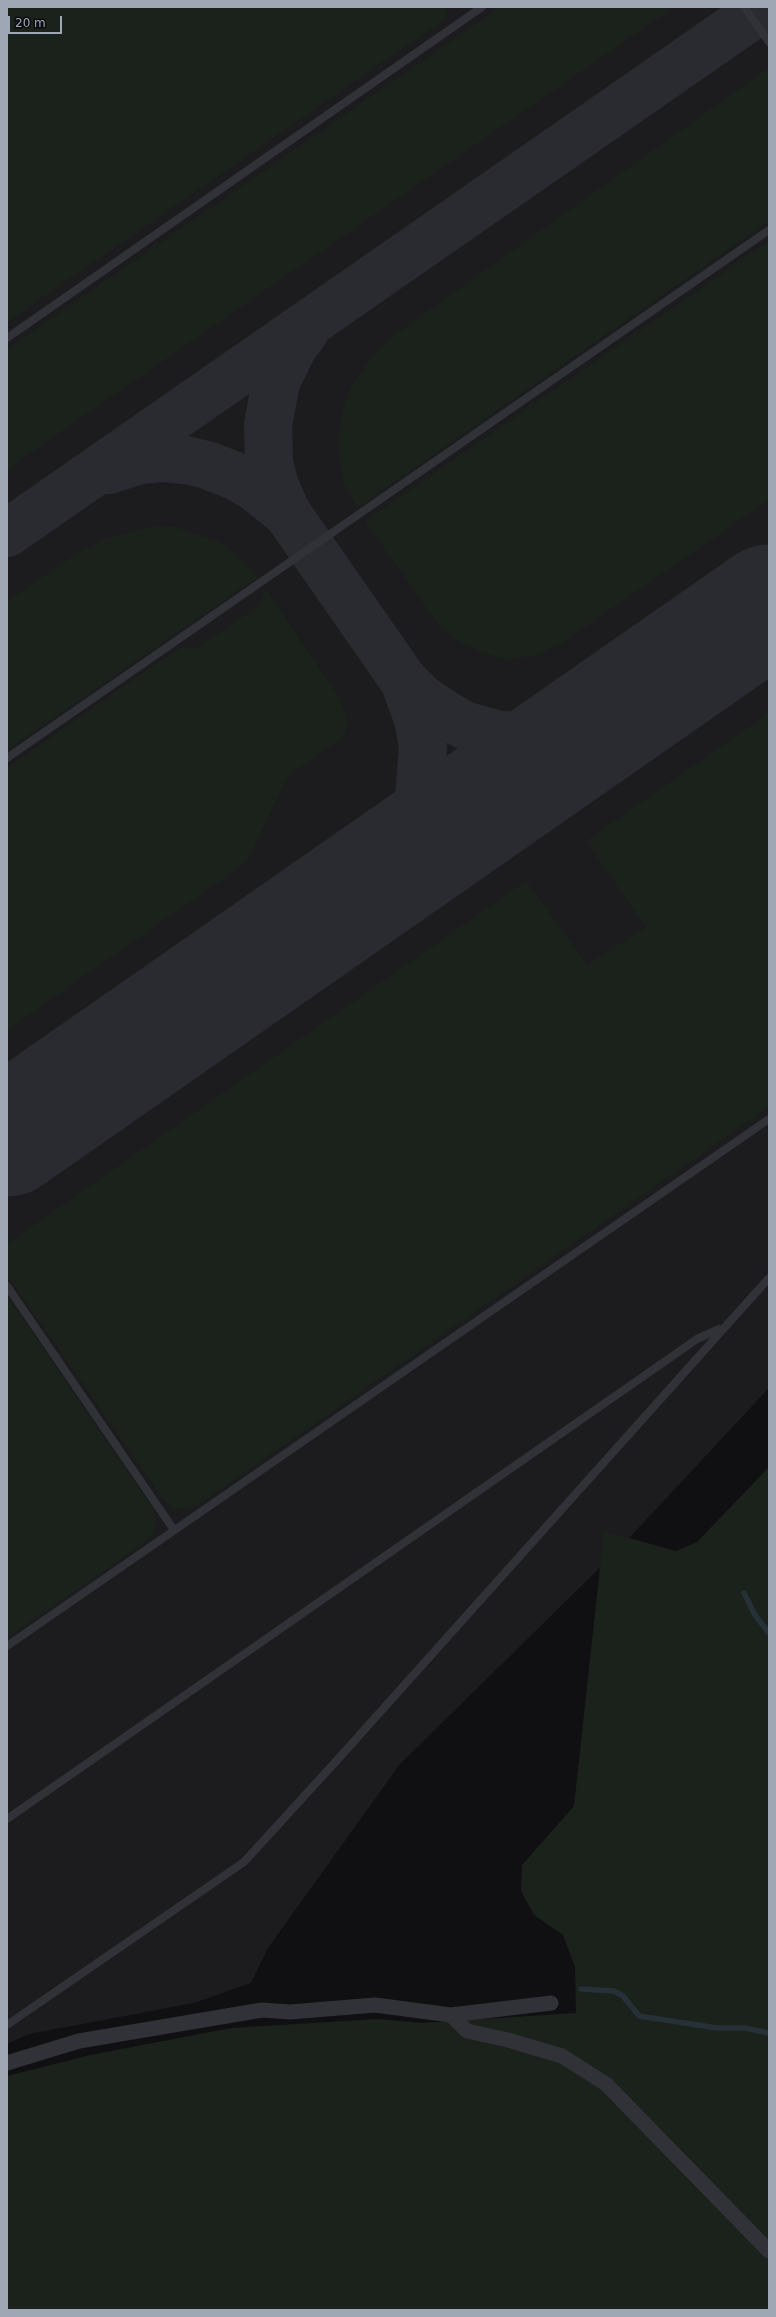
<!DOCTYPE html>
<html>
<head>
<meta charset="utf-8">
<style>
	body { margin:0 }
	#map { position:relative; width:776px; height:2317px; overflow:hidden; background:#101012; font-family:"DejaVu Sans",sans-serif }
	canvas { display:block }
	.frame { position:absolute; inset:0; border:8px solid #a0a7b4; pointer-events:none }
	.scale { position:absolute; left:8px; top:16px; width:54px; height:18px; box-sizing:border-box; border:2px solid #a0a7b4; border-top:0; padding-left:5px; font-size:12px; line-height:14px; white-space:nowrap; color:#a0a7b4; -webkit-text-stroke:3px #0b0b0d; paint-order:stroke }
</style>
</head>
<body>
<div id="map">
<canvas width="776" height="2317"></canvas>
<div class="frame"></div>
<div class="scale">20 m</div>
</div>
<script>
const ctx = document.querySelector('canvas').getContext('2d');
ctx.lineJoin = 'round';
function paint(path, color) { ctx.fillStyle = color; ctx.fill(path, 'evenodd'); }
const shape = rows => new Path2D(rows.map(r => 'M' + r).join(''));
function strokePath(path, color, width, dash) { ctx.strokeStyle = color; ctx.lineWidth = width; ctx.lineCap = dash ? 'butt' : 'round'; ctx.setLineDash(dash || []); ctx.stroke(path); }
const built = shape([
	[7,7,769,7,769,1388,618,1550,400,1764,268,1948,251,1983,194,2003,29,2034,7,2044]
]);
const green = shape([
	[7,7,447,7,445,19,7,322],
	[500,7,674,7,7,469,7,349],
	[769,68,769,221,357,508,344,483,340,461,339,435,343,409,351,387,368,363,393,336],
	[769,241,769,500,563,642,536,655,508,660,482,652,455,639,438,624,365,521],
	[152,526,176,527,219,542,238,556,258,577,7,750,7,601,72,557,102,540],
	[266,590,338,696,347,718,346,731,337,741,287,777,247,862,7,1030,7,768,170,654,180,648,197,648,257,607],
	[769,713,769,1107,202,1502,188,1508,174,1508,164,1500,7,1275,7,1244,526,881,587,965,646,927,586,841],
	[7,1296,153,1509,156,1521,153,1534,140,1546,7,1638],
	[769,1467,769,2310,7,2310,7,2076,90,2055,231,2028,378,2019,422,2023,576,2013,575,1967,563,1935,534,1915,521,1891,522,1865,574,1806,604,1531,676,1551,697,1542]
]);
const stream = shape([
	[744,1593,755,1615,769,1633],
	[581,1989,614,1991,623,1996,639,2016,717,2028,745,2028,769,2033]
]);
const taxiway = shape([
	[305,331,293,347,276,382,268,425,269,463,275,486,287,513,404,681,420,697,448,716,464,725,500,735,542,737,562,734,584,727,619,709],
	[108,470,140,460,163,458,186,460,207,465,233,475,253,486,287,513],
	[7,533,764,7],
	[340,904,381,868,395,852,414,814,419,796,423,747,418,719,404,681]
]);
const runway = shape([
	[7,1136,769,605]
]);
const lane = shape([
	[744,7,769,42],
	[7,338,482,7],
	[7,758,769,230],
	[7,1286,174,1530],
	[7,1646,769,1119],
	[7,1819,697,1339,719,1329],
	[7,2025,244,1862,339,1758,769,1278]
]);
const street = shape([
	[451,2015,467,2031,508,2040,562,2056,606,2084,769,2251],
	[7,2063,79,2041,262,2010,290,2012,375,2005,451,2015,551,2003]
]);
paint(built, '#1c1c1f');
paint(green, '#1a221b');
strokePath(stream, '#263037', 5.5);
strokePath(taxiway, '#2a2b30', 48);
strokePath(runway, '#2a2b30', 121);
strokePath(lane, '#313237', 8);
strokePath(street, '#313237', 15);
</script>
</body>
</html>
